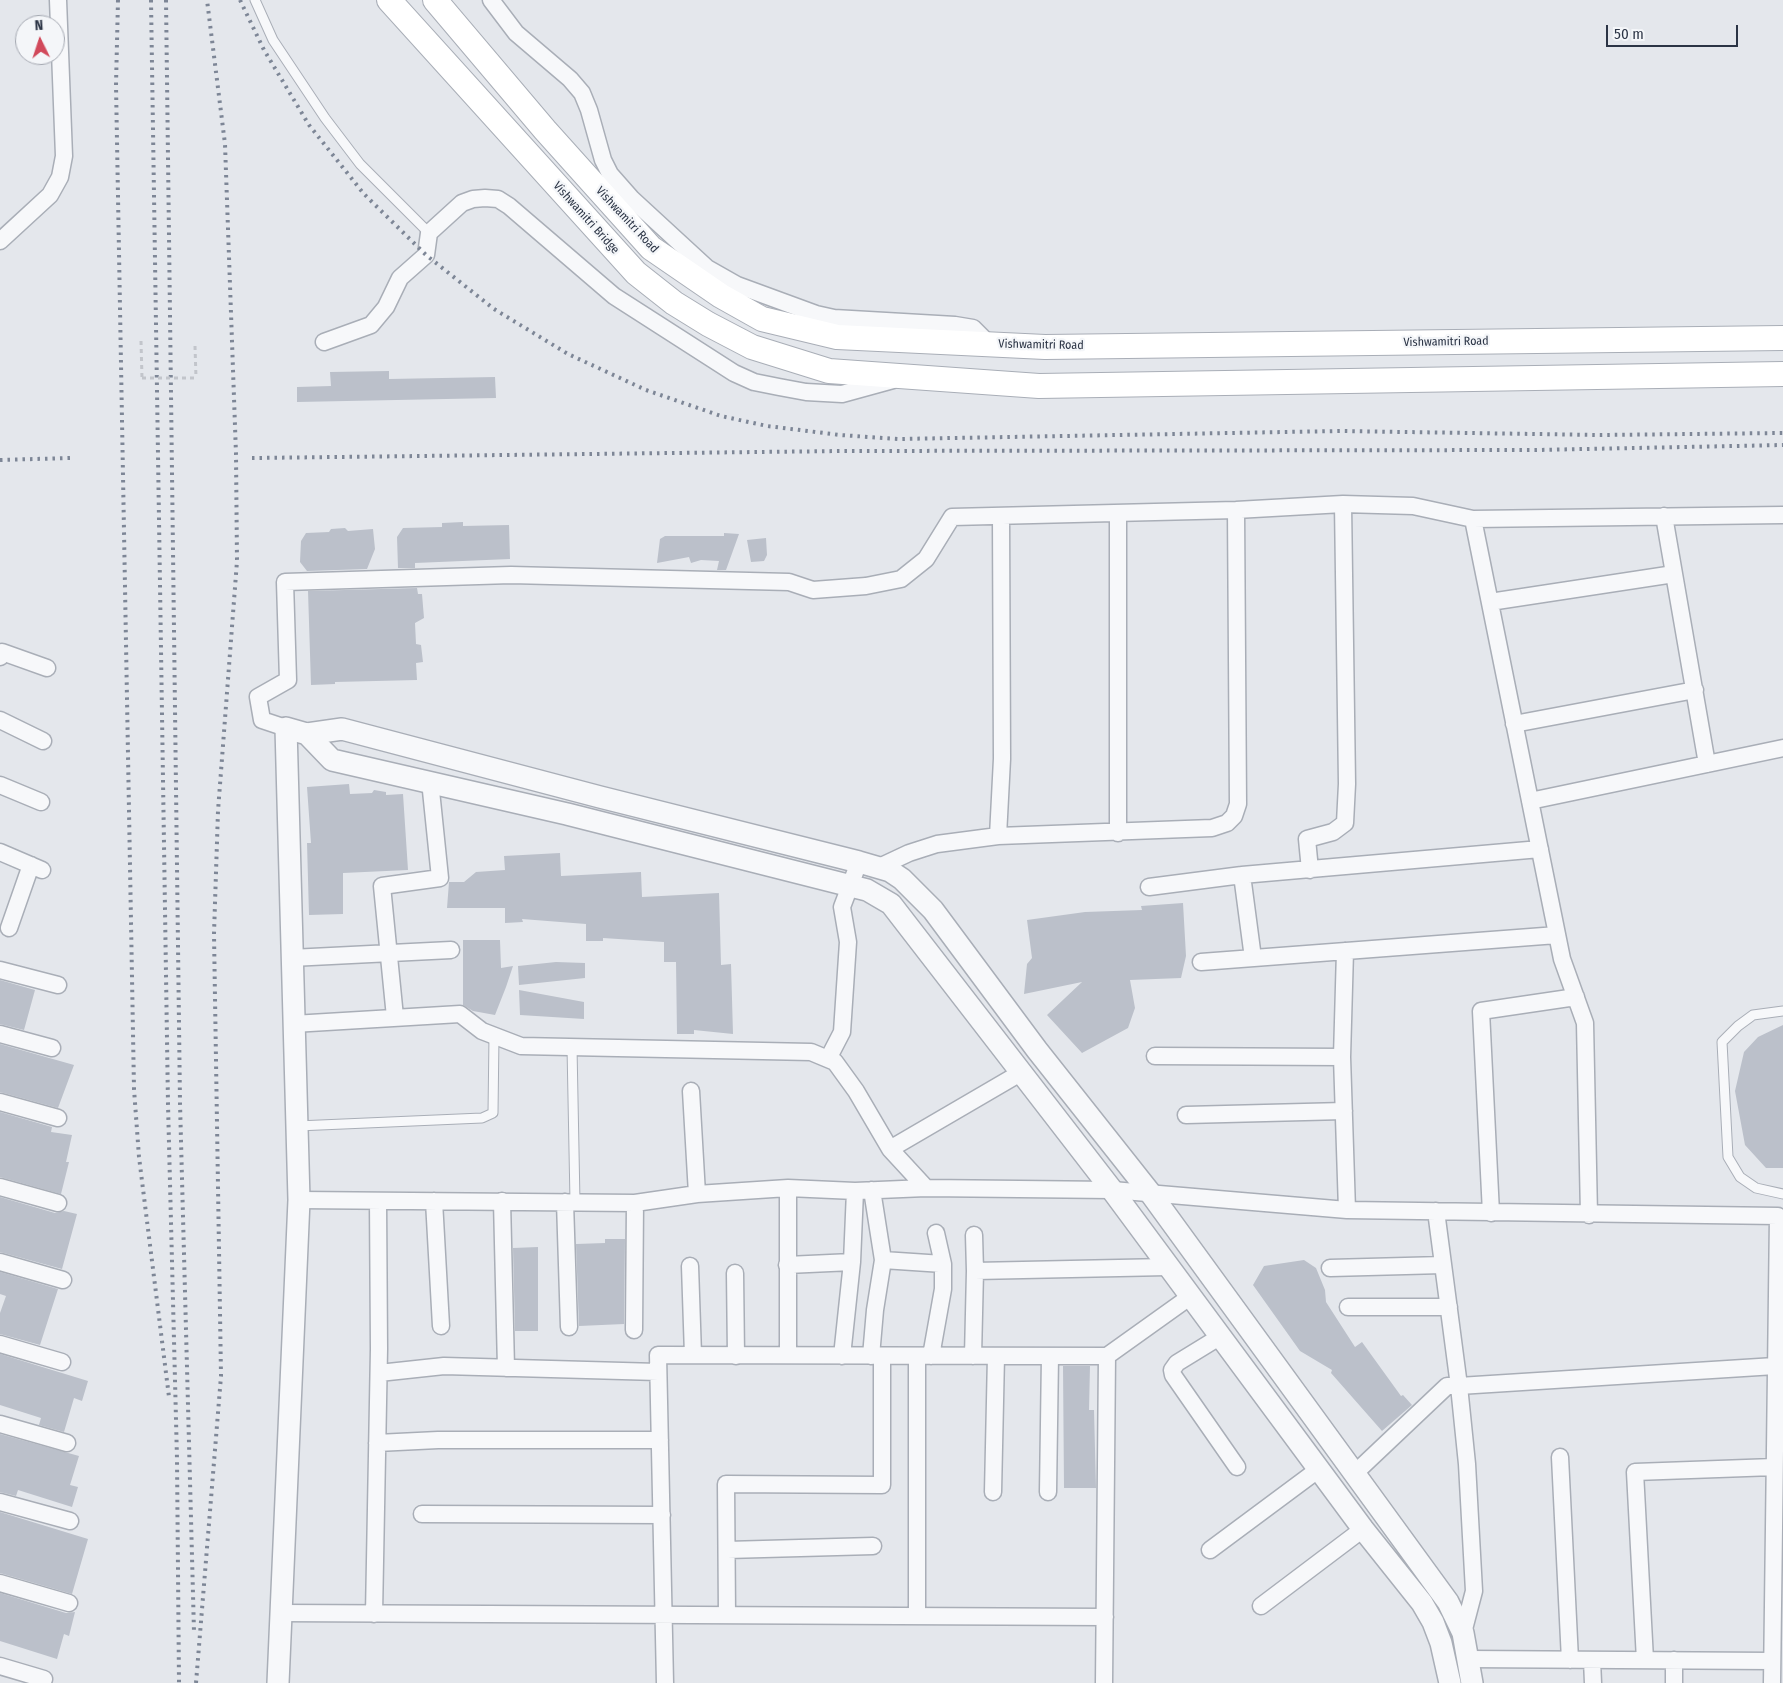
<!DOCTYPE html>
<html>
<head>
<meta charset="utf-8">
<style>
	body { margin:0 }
	#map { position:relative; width:1783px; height:1683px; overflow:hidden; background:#e4e7ec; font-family:"Fira Sans Condensed",sans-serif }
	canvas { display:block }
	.north { position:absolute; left:15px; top:15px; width:50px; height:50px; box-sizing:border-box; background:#f4f6f9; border:1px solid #a4a8b1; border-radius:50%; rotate:356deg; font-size:14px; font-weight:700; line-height:20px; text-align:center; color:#2b3445 }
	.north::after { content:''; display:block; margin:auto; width:18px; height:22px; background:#d1495b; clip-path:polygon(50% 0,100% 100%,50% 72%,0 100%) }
	.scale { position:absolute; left:1606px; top:25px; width:132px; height:22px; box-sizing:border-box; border:2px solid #2b3445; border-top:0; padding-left:6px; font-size:15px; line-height:18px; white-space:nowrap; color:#2b3445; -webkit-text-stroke:4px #f4f6f9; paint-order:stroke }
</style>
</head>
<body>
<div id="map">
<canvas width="1783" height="1683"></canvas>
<div class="north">N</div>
<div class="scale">50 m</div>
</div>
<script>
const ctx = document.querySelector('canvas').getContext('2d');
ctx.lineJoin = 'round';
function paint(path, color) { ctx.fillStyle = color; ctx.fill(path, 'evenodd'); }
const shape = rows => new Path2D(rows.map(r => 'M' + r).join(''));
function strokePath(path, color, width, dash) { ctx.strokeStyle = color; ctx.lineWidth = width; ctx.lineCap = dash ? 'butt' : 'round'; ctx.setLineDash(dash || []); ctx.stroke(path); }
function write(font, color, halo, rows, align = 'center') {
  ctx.font = font + ' "Fira Sans Condensed",sans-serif'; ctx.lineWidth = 4.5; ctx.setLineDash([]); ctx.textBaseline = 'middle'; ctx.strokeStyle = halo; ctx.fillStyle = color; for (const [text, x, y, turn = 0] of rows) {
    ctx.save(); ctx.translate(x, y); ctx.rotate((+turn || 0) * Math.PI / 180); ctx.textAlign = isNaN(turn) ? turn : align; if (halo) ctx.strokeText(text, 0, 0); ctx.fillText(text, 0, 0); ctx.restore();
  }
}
const building = shape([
	[389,371,389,379,495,377,496,398,297,402,297,387,331,386,330,372],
	[463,522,463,526,509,525,510,559,415,563,415,568,398,568,397,537,403,528,442,527,442,523],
	[345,528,348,531,373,529,375,549,367,569,307,571,300,562,301,541,306,533,329,532,331,529],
	[724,533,739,534,726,570,717,570,719,561,701,560,691,563,689,557,657,563,660,539,665,536,724,536],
	[766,538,767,555,764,561,751,562,747,540],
	[417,588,418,594,422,594,424,618,415,623,416,644,421,645,423,662,416,663,417,680,335,682,335,684,311,685,308,591],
	[349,784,350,794,372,793,374,790,386,792,386,795,403,794,408,870,343,873,343,914,309,915,307,843,311,843,307,787],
	[560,853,561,876,641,872,642,897,719,893,721,965,731,964,733,1034,694,1030,694,1034,677,1034,676,962,664,962,664,942,603,938,603,941,586,941,586,924,522,919,523,922,505,923,505,908,447,908,449,882,464,882,476,872,505,870,504,856],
	[1183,903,1186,956,1181,978,1130,980,1135,1008,1128,1028,1082,1053,1047,1015,1082,982,1024,994,1027,964,1032,958,1027,920,1085,912,1142,910,1141,906],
	[463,940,500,940,501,968,513,966,506,987,503,987,506,987,495,1015,473,1011,463,1005],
	[556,962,585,963,585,978,519,985,518,966],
	[0,980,35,990,24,1030,0,1024],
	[519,990,584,1002,584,1019,520,1015],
	[1783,1025,1783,1168,1766,1168,1745,1145,1735,1091,1744,1052,1758,1037],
	[0,1044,74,1065,58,1108,0,1092],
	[0,1112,52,1127,51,1132,72,1135,66,1162,69,1162,61,1194,0,1177],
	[0,1197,55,1213,64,1211,77,1214,62,1269,0,1252],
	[605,1239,625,1239,624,1324,579,1326,576,1244,605,1243],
	[538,1247,538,1331,515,1331,513,1248],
	[1304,1260,1316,1268,1325,1290,1326,1302,1355,1347,1362,1342,1401,1396,1403,1395,1412,1405,1382,1431,1331,1373,1332,1370,1300,1351,1253,1285,1264,1266],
	[0,1272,58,1289,40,1345,0,1334,0,1313,6,1296,0,1294],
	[0,1354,88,1381,82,1401,74,1398,64,1432,39,1425,41,1418,0,1405],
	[1063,1366,1090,1366,1089,1410,1094,1410,1096,1488,1064,1488],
	[0,1434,79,1456,70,1485,78,1487,72,1507,18,1490,16,1496,0,1492],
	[0,1512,88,1539,72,1594,0,1573],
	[0,1593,66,1613,75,1612,69,1636,64,1634,57,1659,0,1641]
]);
const path = shape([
	[141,341,142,378],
	[195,346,196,378]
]);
const service = shape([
	[255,0,273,40,325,118,360,164,429,233],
	[1783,1011,1753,1015,1738,1026,1722,1042,1728,1157,1740,1177,1756,1188,1783,1194],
	[572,1047,575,1202],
	[297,1126,482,1118,493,1113,494,1036]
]);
const minor = shape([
	[491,0,516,33,570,79,582,93,589,110,603,160,610,174,632,199,707,268,737,285,816,314,834,318,955,325,973,328,989,344],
	[0,241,50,195,60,177,64,156,58,0],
	[324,342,371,325,386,307,400,278,426,255,429,233,462,203,473,199,485,198,498,199,509,206,614,296,734,373,754,382,779,387,806,392,842,394,893,380],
	[1664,516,1707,764],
	[1473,519,1562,959,1585,1023,1589,1215],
	[1490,602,1674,574],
	[0,657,2,652,47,668],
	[0,720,43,741],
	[1514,724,1695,690],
	[286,728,262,720,258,697,288,680,285,582,511,575,789,582,813,590,866,586,901,579,926,559,952,517,1236,510,1343,504,1413,506,1473,519,1783,515],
	[0,785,41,802],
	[1530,801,1783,748],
	[1118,833,1118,513],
	[998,836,1002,759,1001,516],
	[0,852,42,870],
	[877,868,909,853,937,844,998,836,1212,828,1227,823,1234,816,1238,804,1236,510],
	[1310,870,1307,839,1333,832,1345,823,1347,784,1343,504],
	[1242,875,1253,958],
	[1149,887,1242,875,1540,849],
	[9,928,31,865],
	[291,958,451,950],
	[1201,962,1557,935],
	[0,970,58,985],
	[395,1017,382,886,440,878,430,781],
	[293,1024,460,1014,482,1031,521,1046,811,1052,835,1062,856,1091,890,1149,926,1188],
	[0,1034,52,1048],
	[1155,1056,1342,1057,1347,1210],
	[1342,1057,1345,951],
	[828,1059,842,1032,848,942,842,907,859,862],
	[691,1091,697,1194],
	[0,1102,58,1118],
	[1186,1115,1344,1111],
	[890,1149,1022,1072],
	[0,1187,58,1203],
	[788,1188,788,1355],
	[299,1200,635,1203,697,1194,788,1188,855,1191,926,1188,1112,1190,1347,1210,1778,1216,1772,1683],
	[434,1201,441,1326],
	[502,1201,506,1368],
	[565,1202,569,1327],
	[1436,1211,1459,1386,1775,1366],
	[1491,1213,1481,1011,1576,997],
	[974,1235,975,1271],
	[883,1260,943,1264,936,1233],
	[0,1262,63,1280],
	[787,1265,852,1262],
	[690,1266,693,1355],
	[1330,1268,1443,1265],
	[735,1273,736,1356],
	[1348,1307,1449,1307],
	[634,1330,635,1203],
	[1221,1336,1177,1363,1172,1370,1173,1375,1237,1467],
	[0,1344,62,1362],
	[842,1356,852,1262,855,1191],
	[871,1356,875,1310,883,1260,872,1190],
	[917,1356,917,1616],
	[931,1356,943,1289,943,1264],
	[973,1356,975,1271,1167,1267],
	[379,1373,444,1366,658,1372],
	[0,1424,67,1443],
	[377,1443,438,1440,660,1440],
	[1560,1457,1570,1660],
	[1354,1474,1447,1386,1459,1386,1467,1464,1474,1591,1463,1633],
	[993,1492,996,1356],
	[1048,1492,1050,1356],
	[0,1502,70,1521],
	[422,1514,662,1515],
	[727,1550,873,1546],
	[1210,1550,1319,1469],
	[0,1583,69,1603],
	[1261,1606,1363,1529],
	[281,1613,1105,1617],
	[374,1614,379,1349,378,1201],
	[727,1615,726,1484,882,1485,882,1356],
	[1469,1659,1771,1661],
	[1592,1660,1593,1683],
	[1645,1660,1635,1472,1774,1467],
	[1674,1660,1674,1683],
	[0,1666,44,1679],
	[665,1683,658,1355,1107,1356,1191,1296],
	[1104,1683,1107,1356]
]);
const tertiary = shape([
	[307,734,332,760,567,814,851,886,867,890,891,904,1112,1190,1363,1529,1422,1603,1433,1622,1441,1643,1450,1683],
	[278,1683,299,1200,286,728,307,734,342,729,600,797,859,862,890,871,902,879,933,910,1037,1050,1151,1194,1448,1602,1463,1633,1472,1683]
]);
const secondary = shape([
	[389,0,636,273,674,303,708,324,752,347,829,371,1039,386,1783,374],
	[435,0,545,130,651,248,721,296,762,319,837,337,1045,347,1783,338]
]);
const rail = shape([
	[118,0,116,85,134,1089,139,1157,169,1397],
	[151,0,168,1104,177,1459,179,1683],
	[166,0,180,1103,194,1632],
	[240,0,264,50,309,125,364,194,426,255,494,309,568,354,646,390,721,416,767,426,840,435,898,439,1340,431,1600,435,1783,433],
	[252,458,842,451,1536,450,1783,445],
	[0,460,70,458],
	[196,1683,221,1376,214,934,218,811,237,561,236,454,225,144,207,0]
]);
const pathBridge = shape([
	[142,378,196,378]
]);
const streetNames = [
	["Vishwamitri Bridge",586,218,48],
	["Vishwamitri Road",627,220,47],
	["Vishwamitri Road",1446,342,-1],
	["Vishwamitri Road",1041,345,1]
];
paint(building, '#bbc0ca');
strokePath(service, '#a9aeb7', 11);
strokePath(minor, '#a9aeb7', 19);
strokePath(tertiary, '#a9aeb7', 24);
strokePath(secondary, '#a9aeb7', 26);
strokePath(path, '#c2c5cb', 3, [4, 4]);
strokePath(service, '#f7f8fa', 9);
strokePath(minor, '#f7f8fa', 16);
strokePath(tertiary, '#f7f8fa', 21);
strokePath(secondary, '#fff', 24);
strokePath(rail, '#7d8696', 4, [2.5, 5]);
strokePath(pathBridge, '#c2c5cb', 3, [4, 4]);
write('12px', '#2b3445', '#f4f6f9', streetNames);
</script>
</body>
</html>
